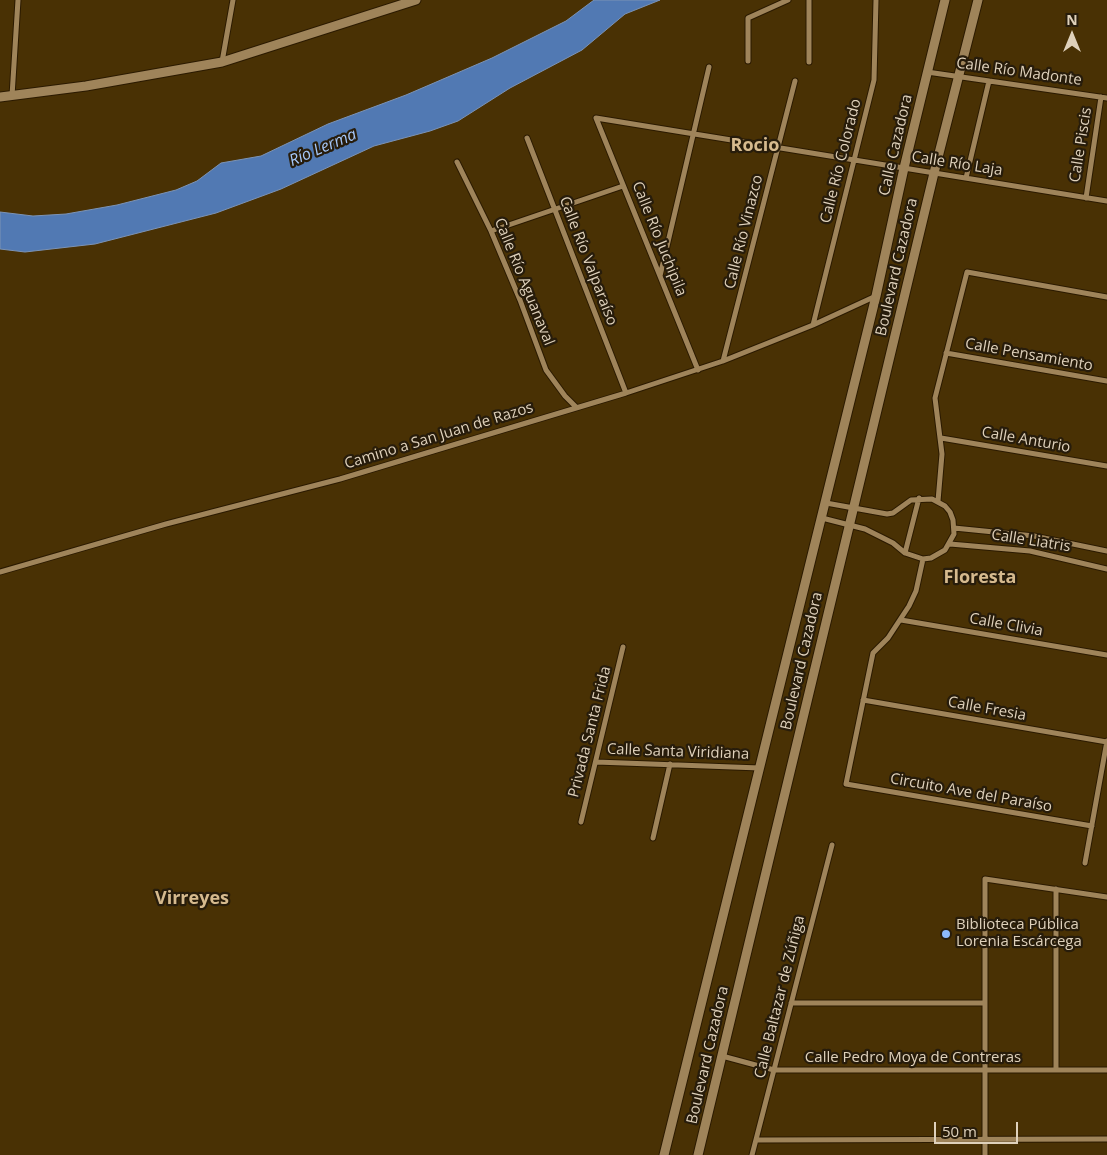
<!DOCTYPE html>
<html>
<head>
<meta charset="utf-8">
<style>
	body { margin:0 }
	#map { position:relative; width:1107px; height:1155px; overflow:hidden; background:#493104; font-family:"Open Sans",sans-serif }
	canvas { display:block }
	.north { position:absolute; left:1047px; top:10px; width:50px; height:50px; -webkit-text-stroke:4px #271c0b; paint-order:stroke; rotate:0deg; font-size:14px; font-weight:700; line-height:20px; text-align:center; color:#dfd1bb }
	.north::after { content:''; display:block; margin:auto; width:18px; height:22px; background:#dfd1bb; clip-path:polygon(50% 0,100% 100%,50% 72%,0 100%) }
	.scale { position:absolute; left:934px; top:1122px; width:84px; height:22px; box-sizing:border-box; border:2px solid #dfd1bb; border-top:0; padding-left:6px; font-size:15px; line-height:18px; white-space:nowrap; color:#dfd1bb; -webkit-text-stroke:4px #271c0b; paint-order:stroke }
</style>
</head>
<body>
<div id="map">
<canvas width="1107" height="1155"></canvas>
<div class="north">N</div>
<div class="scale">50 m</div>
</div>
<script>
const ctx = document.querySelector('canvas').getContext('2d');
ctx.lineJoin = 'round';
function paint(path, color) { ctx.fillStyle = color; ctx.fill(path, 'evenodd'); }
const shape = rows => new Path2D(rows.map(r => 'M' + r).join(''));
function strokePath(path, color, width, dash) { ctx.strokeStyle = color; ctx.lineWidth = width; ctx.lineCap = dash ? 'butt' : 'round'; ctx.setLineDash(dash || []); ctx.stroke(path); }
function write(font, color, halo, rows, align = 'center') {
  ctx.font = font + ' "Open Sans",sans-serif'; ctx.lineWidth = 4.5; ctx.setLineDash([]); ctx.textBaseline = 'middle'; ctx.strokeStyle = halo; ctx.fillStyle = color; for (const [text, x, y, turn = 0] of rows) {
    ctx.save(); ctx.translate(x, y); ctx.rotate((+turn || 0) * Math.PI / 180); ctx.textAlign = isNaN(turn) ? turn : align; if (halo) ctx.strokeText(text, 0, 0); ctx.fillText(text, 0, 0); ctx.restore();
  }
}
const water = shape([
	[594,0,660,0,625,14,582,50,510,88,458,121,430,131,374,146,281,189,216,213,95,244,25,252,0,249,0,212,33,216,66,214,117,205,176,190,197,181,221,163,261,156,328,124,406,95,492,58,566,21,594,0]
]);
const minor = shape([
	[809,0,809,62],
	[748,61,748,18,788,0],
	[222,62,233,0],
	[927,72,1107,98],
	[12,96,18,0],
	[596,118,1107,201],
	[596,118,698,370],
	[527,138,626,393],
	[457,162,491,231,520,300,546,370,565,396,576,407],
	[966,178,989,81],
	[1086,198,1101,97],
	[491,231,623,186],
	[660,276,709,67],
	[813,325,874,80,876,0],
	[946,353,1107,381],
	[723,361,795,81],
	[941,438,1107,466],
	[938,501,942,454,935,398,967,272,1107,297],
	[822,518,865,529,893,543,905,553,923,559,931,558,945,550,954,534,953,520,950,512,945,506,932,499,911,500,893,513,887,514,826,503],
	[954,528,1034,536,1107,551],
	[950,544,1030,551,1107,569],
	[905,553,919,498],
	[923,559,916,591,909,606,888,638,873,653,846,784,1092,826],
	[0,572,166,524,340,479,626,393,723,361,813,325,876,296],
	[901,620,1107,655],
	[863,700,1107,742],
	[596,762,760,768],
	[581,822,623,647],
	[653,838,670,764],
	[1085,863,1107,741],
	[1056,889,1056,1070],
	[791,1003,985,1003],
	[722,1056,774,1070,1107,1070],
	[756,1140,1107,1139],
	[752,1155,832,845],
	[985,1155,985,879,1107,897]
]);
const tertiary = shape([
	[0,97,86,86,222,62,416,0],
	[664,1155,876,296,904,168,945,0],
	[698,1155,934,173,978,0]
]);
const markers = [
	[946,934,5,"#8cb9fc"]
];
const streetNames = [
	["Calle Río Madonte",1019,72,8],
	["Calle Cazadora",896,145,-77],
	["Calle Piscis",1081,145,-81],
	["Calle Río Colorado",841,161,-76],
	["Calle Río Laja",957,164,9],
	["Calle Río Vinazco",744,232,-76],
	["Calle Río Juchipila",659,239,68],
	["Calle Río Valparaíso",588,261,69],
	["Boulevard Cazadora",897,267,-77],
	["Calle Río Aguanaval",524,282,68],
	["Calle Pensamiento",1029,355,10],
	["Camino a San Juan de Razos",439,436,-17],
	["Calle Anturio",1026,440,10],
	["Calle Liatris",1031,541,9],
	["Calle Clivia",1006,625,10],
	["Boulevard Cazadora",802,661,-77],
	["Calle Fresia",987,709,10],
	["Privada Santa Frida",590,732,-76],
	["Calle Santa Viridiana",678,752,2],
	["Circuito Ave del Paraíso",971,793,10],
	["Calle Baltazar de Zúñiga",780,997,-76],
	["Boulevard Cazadora",708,1055,-77],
	["Calle Pedro Moya de Contreras",913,1058]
];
const poiNames = [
	["Biblioteca Pública",956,925],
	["Lorenia Escárcega",956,942]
];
const waterNames = [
	["Río Lerma",323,148,-23]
];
const quarterNames = [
	["Rocio",755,146],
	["Floresta",980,578],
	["Virreyes",192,899]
];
paint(water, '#5179b3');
strokePath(water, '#7c93b5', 1);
strokePath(minor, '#2b1a00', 7);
strokePath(tertiary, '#2b1a00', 11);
strokePath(minor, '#9f845a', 5);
strokePath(tertiary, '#9f845a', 9);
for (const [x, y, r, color] of markers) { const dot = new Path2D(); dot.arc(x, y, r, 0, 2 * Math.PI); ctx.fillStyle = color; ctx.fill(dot); strokePath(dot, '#271c0b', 2); }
write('15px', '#dfd1bb', '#271c0b', streetNames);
write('15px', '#dfd1bb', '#271c0b', poiNames, 'left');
write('italic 16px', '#a5c7f9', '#271c0b', waterNames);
write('bold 18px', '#d6ba8e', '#271c0b', quarterNames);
</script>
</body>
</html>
